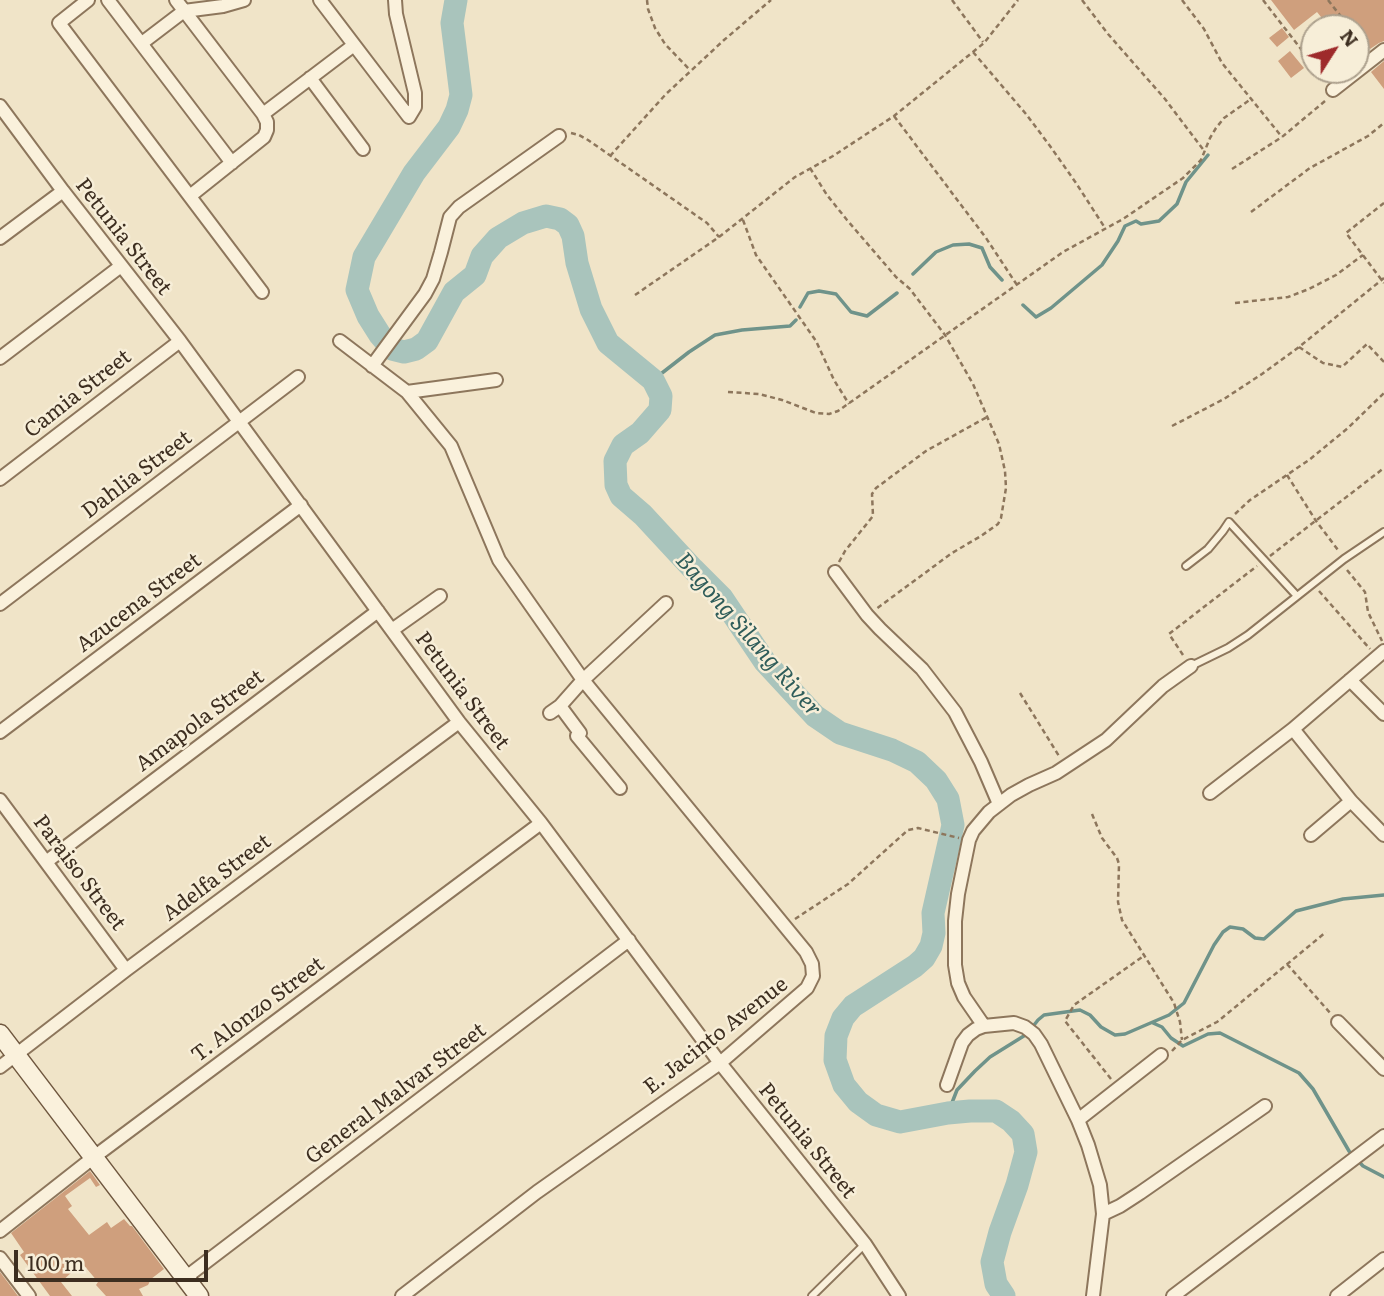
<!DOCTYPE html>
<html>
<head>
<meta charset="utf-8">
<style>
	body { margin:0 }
	#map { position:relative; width:1384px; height:1296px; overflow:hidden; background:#f0e4c8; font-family:Literata,serif }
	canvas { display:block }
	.north { position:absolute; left:1300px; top:14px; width:70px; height:70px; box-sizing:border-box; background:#f7eed8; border:2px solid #ada18e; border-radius:50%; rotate:53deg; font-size:19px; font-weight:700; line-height:28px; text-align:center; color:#3d2e20 }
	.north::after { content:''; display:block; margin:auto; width:24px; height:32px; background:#9e2a2b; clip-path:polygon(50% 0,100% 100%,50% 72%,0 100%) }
	.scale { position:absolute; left:14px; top:1250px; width:194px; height:32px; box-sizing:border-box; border:4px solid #3d2e20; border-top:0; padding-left:9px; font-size:21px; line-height:24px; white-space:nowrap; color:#3d2e20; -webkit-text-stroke:5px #f7eed8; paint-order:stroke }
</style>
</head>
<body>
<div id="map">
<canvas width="1384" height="1296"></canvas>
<div class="north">N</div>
<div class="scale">100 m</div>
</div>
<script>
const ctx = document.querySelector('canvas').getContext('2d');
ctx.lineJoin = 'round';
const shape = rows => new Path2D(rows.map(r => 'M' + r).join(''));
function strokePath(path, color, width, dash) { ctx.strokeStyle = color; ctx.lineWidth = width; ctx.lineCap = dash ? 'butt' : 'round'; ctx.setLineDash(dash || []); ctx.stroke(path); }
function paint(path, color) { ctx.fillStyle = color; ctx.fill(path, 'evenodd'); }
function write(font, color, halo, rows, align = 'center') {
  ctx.font = font + ' Literata,serif'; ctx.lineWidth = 5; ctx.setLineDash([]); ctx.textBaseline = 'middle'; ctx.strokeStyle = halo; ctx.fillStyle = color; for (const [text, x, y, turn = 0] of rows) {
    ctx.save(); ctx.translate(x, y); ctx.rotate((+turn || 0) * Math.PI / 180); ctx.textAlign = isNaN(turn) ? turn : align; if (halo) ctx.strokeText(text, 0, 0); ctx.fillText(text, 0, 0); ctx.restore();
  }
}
const stream = shape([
	[913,274,936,252,953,245,969,244,982,248,990,267,1002,280],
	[1023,305,1036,317,1051,308,1102,265,1118,241,1125,226,1136,221,1141,224,1159,221,1177,204,1186,182,1208,155],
	[800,307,808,293,819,291,836,294,851,312,867,316,897,293],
	[653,380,689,352,715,335,742,330,790,326,796,320],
	[1153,1023,1162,1027,1171,1038,1183,1046,1208,1034,1220,1033,1299,1073,1313,1089,1349,1151,1363,1166,1384,1177],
	[948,1113,957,1090,975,1071,990,1057,1027,1034,1038,1020,1044,1015,1080,1010,1090,1015,1101,1027,1115,1035,1125,1034,1169,1015,1184,1003,1214,945,1223,932,1230,927,1243,929,1255,938,1264,939,1296,911,1343,899,1384,895]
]);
const river = shape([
	[456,0,452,23,461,95,457,110,449,127,414,173,364,257,357,290,368,316,380,335,392,349,404,352,416,349,427,341,454,292,475,275,482,256,498,238,523,223,546,216,560,219,568,225,573,236,577,263,591,309,608,343,653,380,661,396,660,410,640,433,623,445,615,461,616,485,621,496,643,515,693,569,722,598,765,662,815,716,840,733,892,750,917,762,936,780,948,799,953,825,933,913,934,933,931,946,924,958,915,966,853,1006,843,1018,836,1036,835,1060,844,1085,858,1102,876,1115,900,1122,948,1113,970,1111,996,1111,1011,1121,1023,1134,1026,1152,1017,1185,1000,1232,992,1262,996,1284,1004,1296]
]);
const building = shape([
	[1271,0,1384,0,1384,41,1379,43,1370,49,1356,31,1356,28,1330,28,1317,12,1294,30],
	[1282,28,1289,37,1277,47,1269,38],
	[1290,51,1304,68,1291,78,1278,61],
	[1384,61,1384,89,1371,72],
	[90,1171,100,1185,96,1187,90,1178,65,1196,72,1206,68,1209,89,1235,107,1222,111,1228,124,1219,130,1226,132,1226,164,1269,151,1279,148,1285,139,1289,143,1296,106,1296,96,1285,98,1282,82,1263,61,1282,72,1296,50,1296,20,1255,24,1252,11,1233],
	[0,1272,18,1296,0,1296]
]);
const path = shape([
	[647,0,648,9,655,28,665,44,690,70],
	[952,0,983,42],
	[1082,0,1108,34,1165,99,1205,152],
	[1182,0,1204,29,1222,63,1282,137],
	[1263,0,1314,66],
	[1328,0,1350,28],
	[1356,36,1367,50],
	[973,52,1026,114,1050,146,1076,183,1105,228],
	[1317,70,1326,81],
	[894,116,986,238,1017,285],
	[571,133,579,135,588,140,707,223,719,237],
	[610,156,666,94,724,40,771,0],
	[810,168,827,195,847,220,896,277,910,289,945,335,973,384,999,444,1005,471,1006,488,1001,518,998,524,981,536,952,553,876,609],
	[1232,169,1282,137,1325,101],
	[1384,203,1346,233,1384,283],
	[1251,212,1310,168,1368,136,1384,123],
	[743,220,756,255,816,341,834,380,849,404],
	[635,295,719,237,795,177,833,156,894,116,984,43,1018,0],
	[1235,303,1288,297,1309,289,1336,275,1363,255],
	[1299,347,1323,363,1342,367,1367,344,1384,362],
	[728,392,759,394,782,400,816,413,829,414,838,411,1063,252,1123,219,1183,178,1201,160,1210,138,1216,128,1224,118,1251,99],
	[1172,426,1224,399,1262,374,1299,347,1384,278],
	[1287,475,1316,521,1338,550],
	[1235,514,1250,500,1309,460,1348,428,1384,393],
	[1270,556,1384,468],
	[839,562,845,551,873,516,872,494,876,488,926,451,987,417],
	[1347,570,1365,592,1368,612,1382,641],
	[1319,591,1370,649],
	[1183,655,1169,634,1257,566],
	[1020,693,1059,756],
	[1092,814,1102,838,1117,858,1119,864,1118,902,1122,920,1174,1003,1180,1022,1182,1040],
	[795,919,848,884,908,830,918,828,959,838],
	[1287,964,1331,1014],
	[1172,1051,1182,1040,1217,1022,1239,1004,1326,932],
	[1111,1079,1065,1021,1074,1005,1145,955]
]);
const lane = shape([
	[1186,566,1208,549,1223,531,1229,522,1297,596],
	[1191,666,1228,648,1248,635,1344,559,1384,532],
	[812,1296,865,1244]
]);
const street = shape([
	[88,0,59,23,262,292],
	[108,0,232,163],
	[176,0,263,114,267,122,267,130,264,137,190,196],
	[320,0,409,117,415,107,415,93,396,14,395,0],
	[142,43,184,11,223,6,244,0],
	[310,78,363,149],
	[1333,90,1384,50],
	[0,106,63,191,180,341,459,722,541,823,720,1063,865,1244,899,1296],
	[263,114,354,45],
	[0,238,63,191],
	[340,341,407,392,496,380],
	[0,358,121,266],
	[372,366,425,294,433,279,441,252,450,217,459,207,559,136],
	[0,479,180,341],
	[835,572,867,615,880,629,922,669,955,712,981,762,999,804],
	[0,604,298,377],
	[392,630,440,596],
	[1350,680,1384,714],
	[560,706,580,733,577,736,620,788],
	[550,713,560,706,583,680,666,603],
	[1293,729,1351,801,1384,835],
	[0,732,301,505],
	[1210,793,1293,729,1384,651],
	[0,800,126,970],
	[1311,835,1351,801],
	[46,862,378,611],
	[1338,1022,1384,1069],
	[984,1026,964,997,958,983,955,965,955,921,958,894,969,840,973,831,989,812,1011,795,1029,785,1056,773,1106,740,1163,686,1191,666],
	[0,1067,126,970,459,722],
	[947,1085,962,1043,968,1035,976,1029,984,1026,1014,1023,1025,1027,1034,1034,1041,1044,1078,1120,1088,1145,1100,1185,1103,1214,1093,1296],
	[1078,1120,1161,1055],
	[1103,1214,1120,1206,1140,1193,1265,1106],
	[0,1231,94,1157,541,823],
	[0,1258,29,1296],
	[185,1278,629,940],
	[402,1296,537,1192,720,1063,807,988,813,976,812,964,806,952,583,680,499,560,451,446,407,392],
	[1173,1296,1384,1136],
	[1337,1296,1384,1259]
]);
const secondary = shape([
	[0,1034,199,1296]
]);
const streetNames = [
	["Petunia Street",123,237,52],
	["Camia Street",78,394,-38],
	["Dahlia Street",137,475,-37],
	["Azucena Street",139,603,-37],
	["Petunia Street",462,691,53],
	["Amapola Street",200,721,-37],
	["Paraiso Street",79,873,53],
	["Adelfa Street",217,878,-37],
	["T. Alonzo Street",258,1010,-37],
	["E. Jacinto Avenue",716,1036,-38],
	["General Malvar Street",396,1094,-37],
	["Petunia Street",807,1141,51]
];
const waterNames = [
	["Bagong Silang River",748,635,49]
];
strokePath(stream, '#6f938a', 3.5);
strokePath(river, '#a9c4bc', 23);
paint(building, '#cf9f7d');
strokePath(lane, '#8d765c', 10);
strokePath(street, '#8d765c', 16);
strokePath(secondary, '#6f573f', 21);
strokePath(path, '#8d765c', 2.5, [5, 3.5]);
strokePath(lane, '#faf1dc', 6);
strokePath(street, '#faf1dc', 12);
strokePath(secondary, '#faf1dc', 18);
write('21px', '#3d2e20', '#f7eed8', streetNames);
write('italic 23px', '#2f5d5a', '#f7eed8', waterNames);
</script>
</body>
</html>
